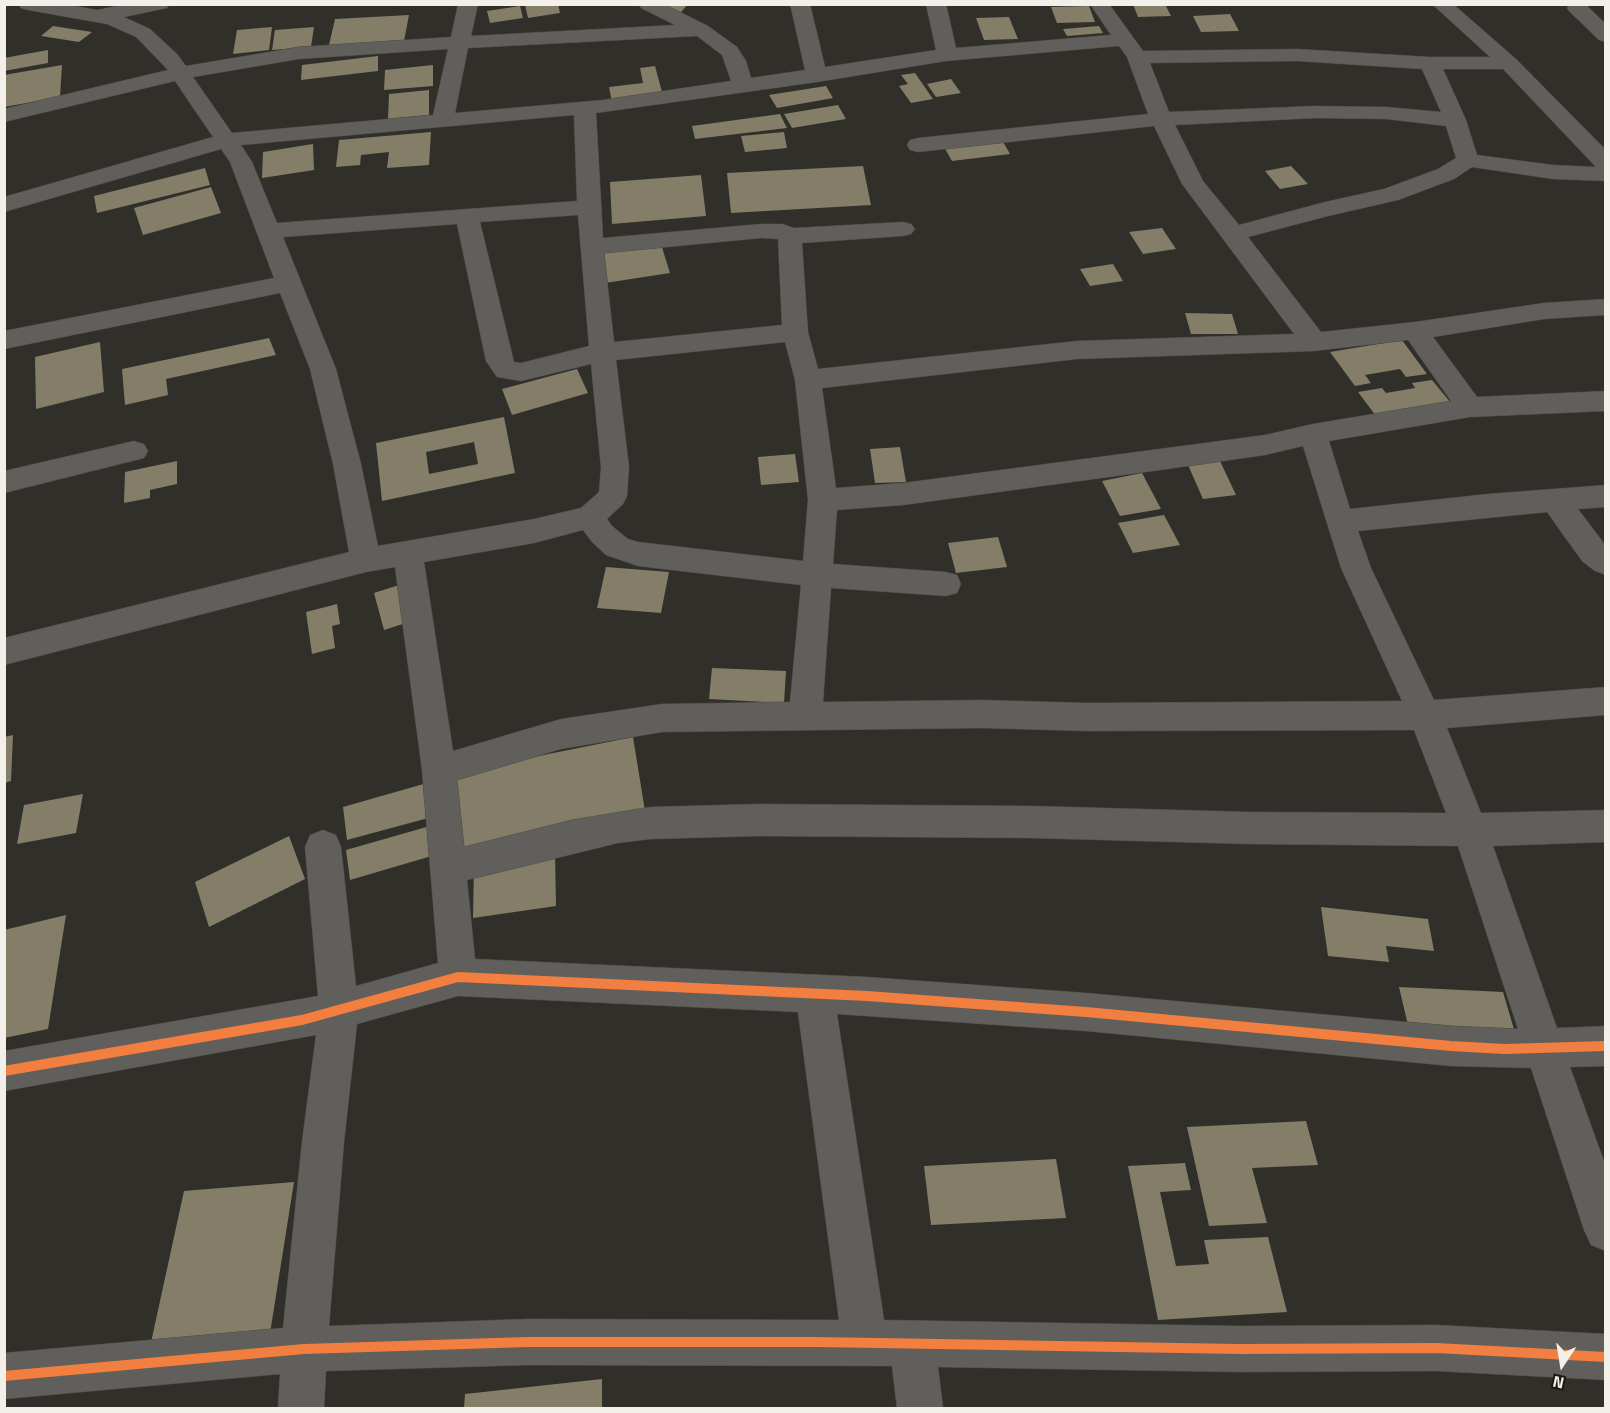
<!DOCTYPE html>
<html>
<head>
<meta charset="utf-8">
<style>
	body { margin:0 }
	#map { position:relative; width:1610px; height:1413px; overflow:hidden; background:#302f2a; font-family:"Titillium Web",sans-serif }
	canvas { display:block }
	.frame { position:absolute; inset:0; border:6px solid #f3f0e9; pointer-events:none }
	.north { position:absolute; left:1532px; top:1335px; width:60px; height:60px; -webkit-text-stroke:4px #1a1814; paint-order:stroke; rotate:192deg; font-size:16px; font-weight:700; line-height:24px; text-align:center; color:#f3f0e9 }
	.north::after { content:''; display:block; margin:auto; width:21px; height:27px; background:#f3f0e9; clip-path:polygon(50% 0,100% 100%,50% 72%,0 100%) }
</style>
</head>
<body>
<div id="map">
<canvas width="1610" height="1413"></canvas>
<div class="frame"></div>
<div class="north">N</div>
</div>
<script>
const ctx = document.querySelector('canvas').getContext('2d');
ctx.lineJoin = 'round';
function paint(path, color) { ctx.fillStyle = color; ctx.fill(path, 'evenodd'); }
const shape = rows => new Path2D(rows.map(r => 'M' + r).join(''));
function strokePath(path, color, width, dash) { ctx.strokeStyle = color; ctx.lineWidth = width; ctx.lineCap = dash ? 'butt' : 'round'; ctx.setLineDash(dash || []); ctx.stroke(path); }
const building = shape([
	[527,4,558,4,560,13,528,18,525,5],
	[652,4,688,4,677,17],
	[1133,4,1165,4,1171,16,1138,17],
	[520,6,523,18,490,23,487,11],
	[1089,6,1095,22,1057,23,1051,7],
	[1230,14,1239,31,1201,32,1193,16],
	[409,15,404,41,329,45,335,19],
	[1009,17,1018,39,984,40,976,18],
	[53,26,92,32,79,42,41,36],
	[1099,26,1103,33,1067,36,1063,29],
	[272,27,269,50,233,54,237,30],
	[314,27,311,47,272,50,275,30],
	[48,50,48,63,4,71,4,58],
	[378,56,378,71,301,80,302,65],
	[62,65,60,97,4,107,4,75],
	[433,65,433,86,384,90,385,70],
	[655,66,663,96,612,102,609,87,643,83,640,68],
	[915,73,933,99,911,103,899,86,908,84,901,75],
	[951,79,961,93,936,97,927,84],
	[826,86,833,98,777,108,769,95],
	[429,90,429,115,388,119,389,94],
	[838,105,846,119,792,128,784,114],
	[780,114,787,128,695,139,692,126],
	[431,132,429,165,387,168,389,152,361,155,360,165,336,167,339,140],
	[784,132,787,148,745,152,741,136],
	[1002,140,1010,154,952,161,944,147],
	[313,144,314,170,262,178,263,152],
	[863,166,871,205,731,213,727,173],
	[1291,166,1308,184,1280,189,1265,171],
	[205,168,210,185,97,213,94,196],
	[701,175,706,216,612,224,610,182],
	[211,187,221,213,143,235,134,208],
	[1162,228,1176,249,1143,254,1129,232],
	[660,241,670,273,605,283,597,251],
	[1113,264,1123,281,1090,286,1080,269],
	[1185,313,1232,314,1238,334,1191,334],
	[269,338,276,355,166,379,168,395,125,405,122,369],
	[1402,340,1427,374,1406,377,1400,369,1365,375,1371,383,1355,386,1330,352],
	[100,342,104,392,36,409,35,357],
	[577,369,588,393,512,415,502,389],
	[1432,380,1451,403,1376,416,1358,392,1382,388,1386,393,1415,388,1412,383],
	[504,417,515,473,382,501,376,443],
	[474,442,478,464,429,474,426,452],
	[900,447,906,482,875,483,870,449],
	[795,454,799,482,761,485,758,457],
	[177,461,177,484,150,490,150,498,124,503,125,472],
	[1220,461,1236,495,1203,499,1188,465],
	[1142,473,1161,509,1120,516,1102,481],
	[1164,515,1180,545,1133,553,1118,523],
	[998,537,1007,567,956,573,948,543],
	[606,567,669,572,661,613,597,608],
	[399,585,409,622,384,630,374,593],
	[337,604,340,624,332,626,335,648,312,654,306,612],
	[712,668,786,671,784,703,709,699],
	[13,735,11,781,4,783,4,737],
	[633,737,645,811,454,851,449,774],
	[427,783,432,817,347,840,343,807],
	[83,794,76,833,17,844,24,805],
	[430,826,435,855,350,880,346,850],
	[289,836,305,879,209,927,195,882],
	[555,854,556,906,473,918,474,865],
	[1321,907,1428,919,1434,951,1386,946,1389,962,1328,956],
	[66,915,48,1029,4,1038,4,930],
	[1399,987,1503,992,1518,1043,1411,1038],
	[1306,1121,1318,1165,1252,1168,1267,1223,1209,1226,1187,1127],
	[1056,1159,1066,1218,931,1225,924,1166],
	[1185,1163,1191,1190,1160,1192,1176,1266,1209,1264,1204,1240,1268,1237,1287,1312,1158,1320,1128,1166],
	[294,1182,268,1346,148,1356,184,1191],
	[602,1379,602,1408,464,1408,465,1394]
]);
const street = shape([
	[19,4,64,4,97,10,127,4,169,4,167,8,124,17,150,29,177,54,186,66,299,47,451,37,458,4,478,4,471,36,675,25,641,8,639,4,664,4,708,26,737,47,746,61,751,78,805,70,790,4,810,4,825,67,936,50,926,4,946,4,956,48,1111,35,1090,4,1109,4,1143,51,1297,49,1430,57,1490,57,1432,4,1453,4,1516,59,1606,150,1606,181,1553,179,1472,167,1454,179,1398,200,1328,216,1248,237,1321,332,1415,322,1544,303,1606,299,1606,315,1544,319,1433,337,1477,397,1606,391,1606,411,1470,417,1329,441,1350,509,1488,494,1606,485,1606,507,1578,509,1606,546,1606,575,1595,571,1582,561,1547,512,1358,531,1371,568,1434,700,1606,687,1606,715,1447,728,1481,813,1606,810,1606,842,1493,846,1557,1028,1606,1026,1606,1066,1570,1067,1606,1167,1606,1251,1591,1245,1584,1230,1531,1068,1451,1066,1086,1031,837,1014,884,1320,1240,1326,1436,1325,1606,1334,1606,1380,1436,1371,1240,1372,938,1367,943,1408,897,1408,892,1366,528,1365,326,1371,324,1408,278,1408,280,1374,4,1399,4,1353,283,1328,302,1142,316,1035,4,1091,4,1051,318,996,305,847,310,835,323,830,336,835,341,847,356,986,438,963,422,770,395,567,366,572,4,665,4,638,349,552,333,464,310,369,280,293,4,349,4,331,274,278,230,162,221,149,4,212,4,197,213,137,175,81,4,122,4,109,168,70,136,37,107,24,28,10,21,8,19,4],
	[697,36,722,55,731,81,603,100,455,113,468,48,697,36],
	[1119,46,1127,57,1148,114,918,138,910,140,907,145,910,150,918,152,1154,126,1182,184,1294,334,1077,341,818,369,808,332,802,243,903,236,911,234,915,229,911,224,903,222,794,228,782,224,761,224,603,238,596,113,817,82,946,61,1119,46],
	[448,49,433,115,232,133,193,77,299,59,448,49],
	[1297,61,1422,69,1441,112,1386,107,1316,106,1169,112,1150,63,1297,61],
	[1443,69,1503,69,1596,167,1553,165,1477,155,1466,120,1443,69],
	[574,115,577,201,277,223,252,162,241,145,574,115],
	[1316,118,1386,119,1446,126,1456,158,1438,169,1384,189,1325,202,1239,225,1203,181,1175,125,1316,118],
	[578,215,589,346,521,363,514,362,480,222,578,215],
	[457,224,486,361,497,377,521,381,591,364,601,467,599,492,581,508,534,519,378,546,361,464,336,369,283,237,457,224],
	[761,238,778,239,782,325,614,342,604,253,761,238],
	[1408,340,1451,401,1313,424,1265,435,903,483,836,488,822,388,1077,359,1314,351,1408,340],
	[785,342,795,380,808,500,803,561,638,542,628,539,612,526,607,519,623,504,627,496,629,467,616,360,785,342],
	[1303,446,1341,568,1402,701,1088,703,982,700,823,702,831,588,946,596,957,593,961,584,957,575,946,572,833,564,837,510,903,505,1160,470,1265,455,1303,446],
	[583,530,592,542,606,555,638,566,801,585,790,702,662,704,561,719,453,751,424,562,534,543,583,530],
	[982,728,1088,731,1414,730,1446,813,1250,812,1031,806,759,804,651,807,572,820,464,847,457,780,561,749,662,732,982,728],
	[759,836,1031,838,1250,844,1458,846,1518,1029,1451,1026,1086,993,867,977,475,959,467,880,618,843,651,839,759,836],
	[458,996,798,1012,839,1320,528,1319,329,1326,344,1142,357,1024,458,996],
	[1570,4,1585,4,1606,24,1606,42,1599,40,1570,12,1567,8,1570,4],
	[134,441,144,444,148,451,144,458,4,493,4,471,134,441]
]);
const cycleway = shape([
	[4,1071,302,1020,458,977,867,996,1086,1012,1451,1046,1504,1049,1606,1046],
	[4,1376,304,1349,528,1342,817,1342,1240,1349,1436,1348,1606,1357]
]);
paint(building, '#847d68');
strokePath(street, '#4c4a46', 1);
paint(street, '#615f5b');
strokePath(cycleway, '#f27e40', 10);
</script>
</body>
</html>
